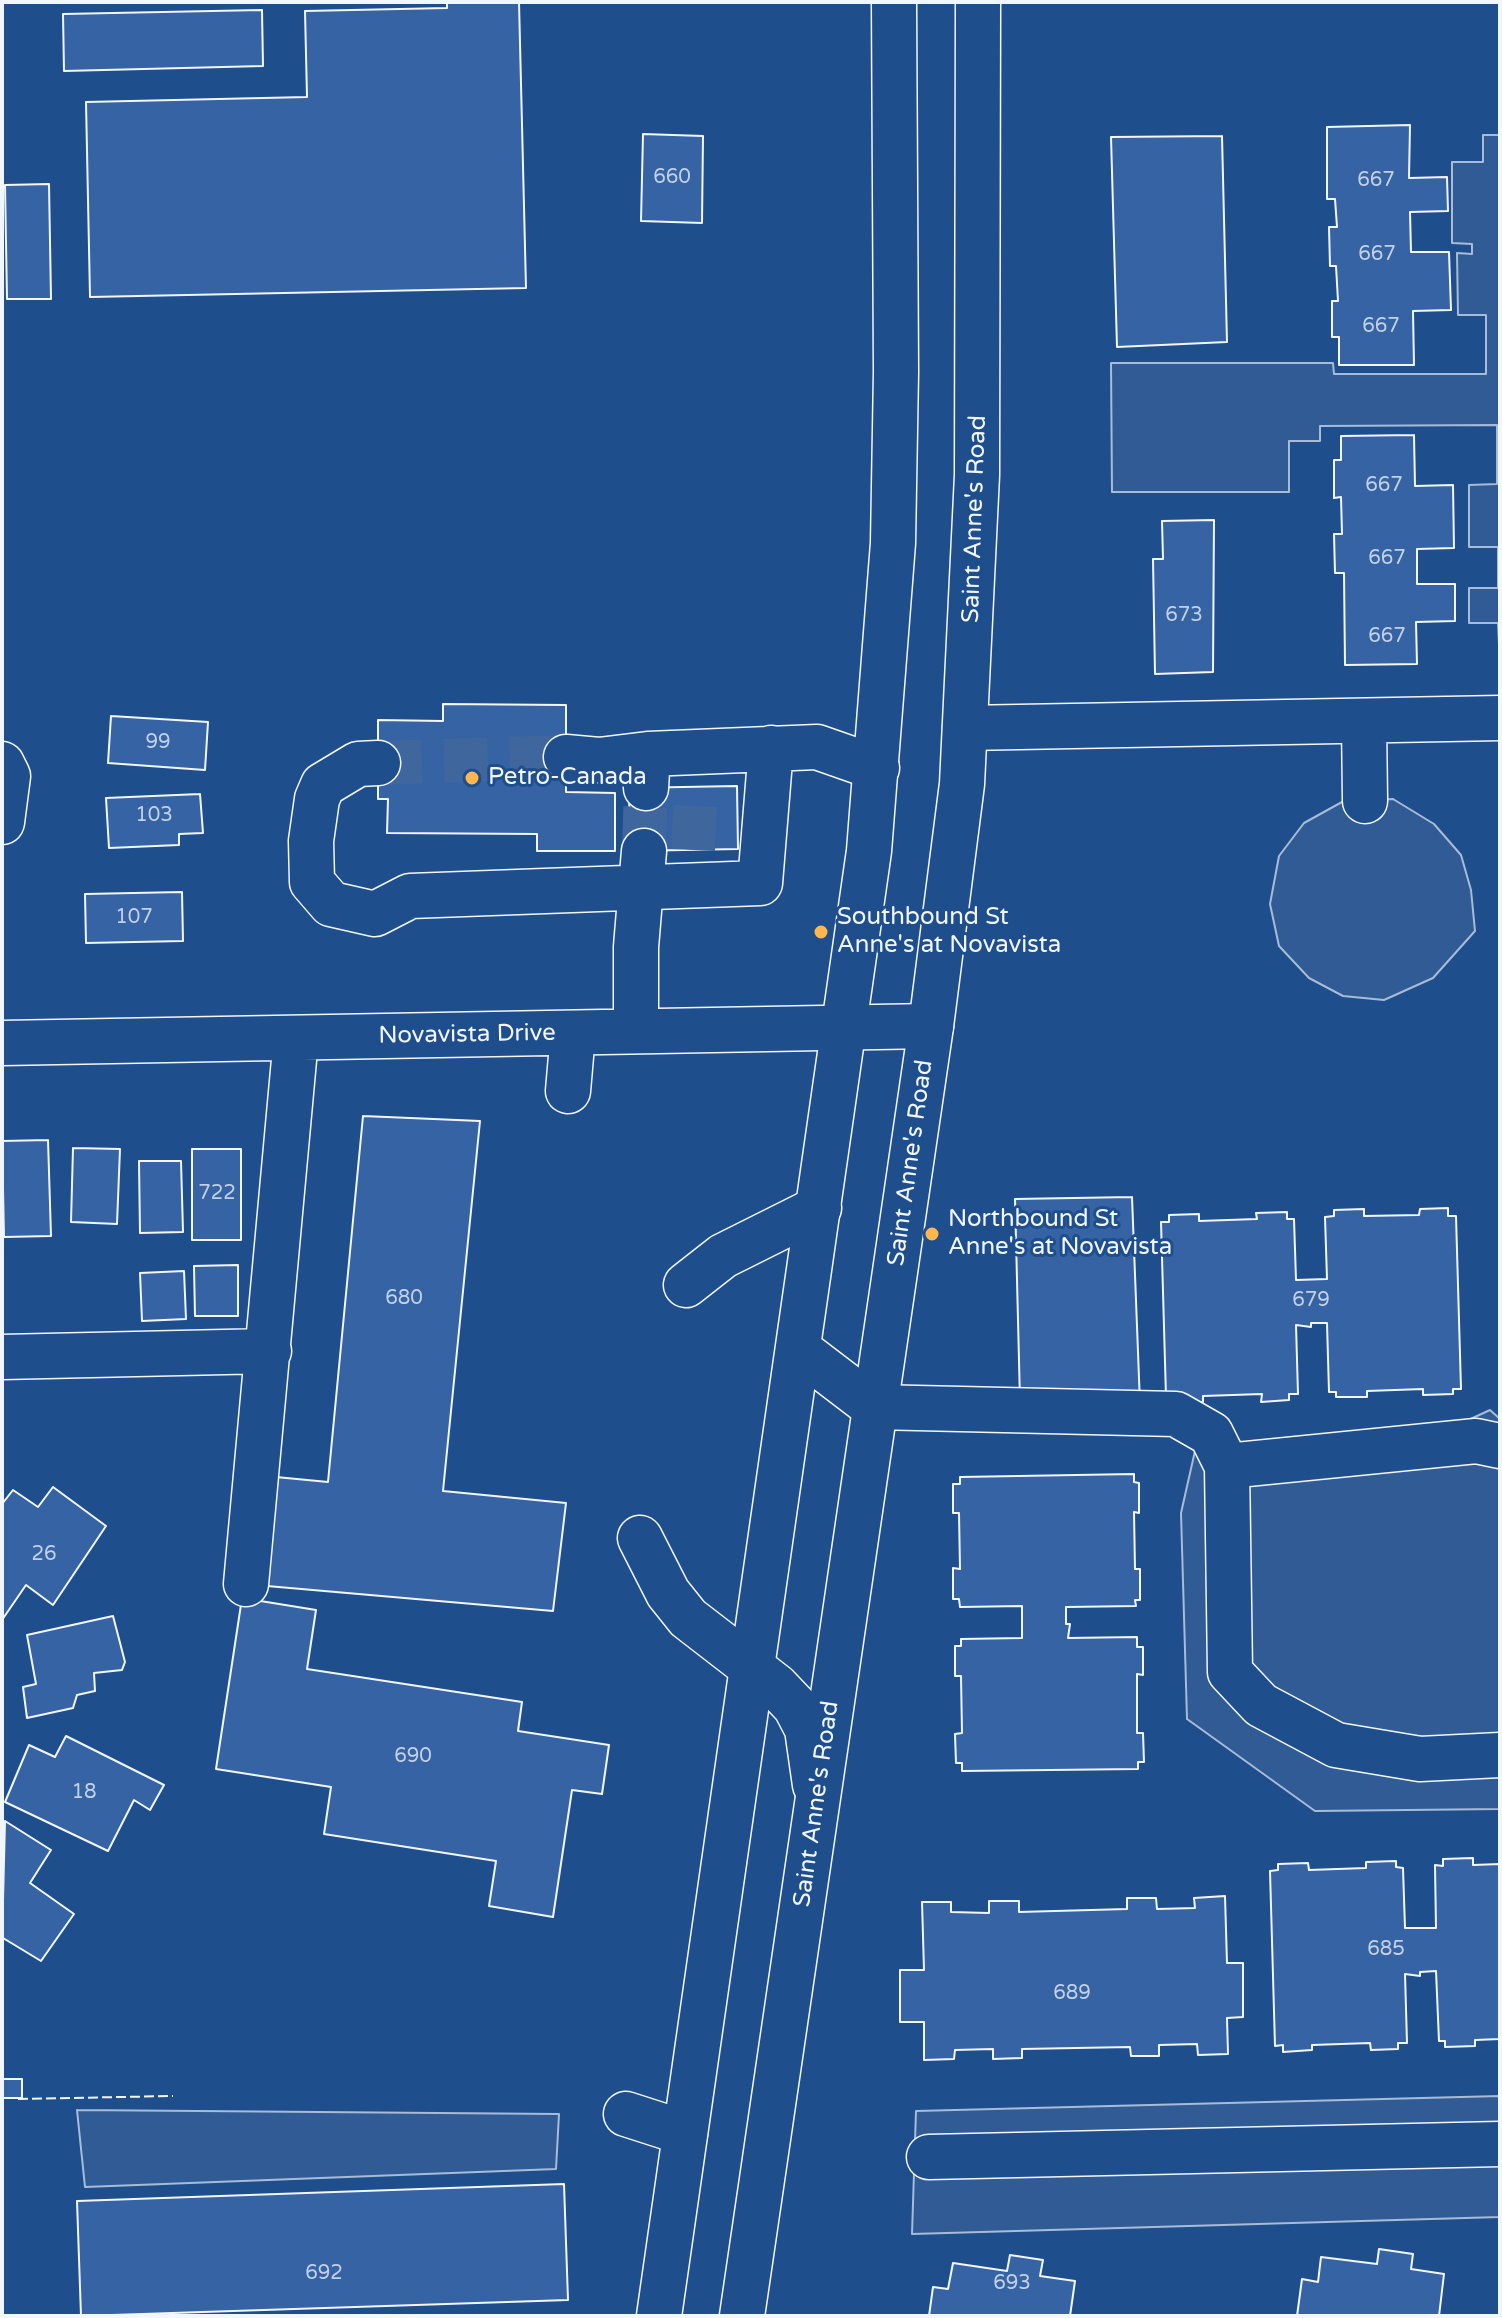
<!DOCTYPE html>
<html>
<head>
<meta charset="utf-8">
<style>
	body { margin:0 }
	#map { position:relative; width:1502px; height:2318px; overflow:hidden; background:#1f4e8c; font-family:"Varela Round",sans-serif }
	canvas { display:block }
	.frame { position:absolute; inset:0; border:4px solid #f2f6ff; pointer-events:none }
</style>
</head>
<body>
<div id="map">
<canvas width="1502" height="2318"></canvas>
<div class="frame"></div>
</div>
<script>
const ctx = document.querySelector('canvas').getContext('2d');
ctx.lineJoin = 'round';
function paint(path, color) { ctx.fillStyle = color; ctx.fill(path, 'evenodd'); }
const shape = rows => new Path2D(rows.map(r => 'M' + r).join(''));
function strokePath(path, color, width, dash) { ctx.strokeStyle = color; ctx.lineWidth = width; ctx.lineCap = dash ? 'butt' : 'round'; ctx.setLineDash(dash || []); ctx.stroke(path); }
function write(font, color, halo, rows, align = 'center') {
  ctx.font = font + ' "Varela Round",sans-serif'; ctx.lineWidth = 6; ctx.setLineDash([]); ctx.textBaseline = 'middle'; ctx.strokeStyle = halo; ctx.fillStyle = color; for (const [text, x, y, turn = 0] of rows) {
    ctx.save(); ctx.translate(x, y); ctx.rotate((+turn || 0) * Math.PI / 180); ctx.textAlign = isNaN(turn) ? turn : align; if (halo) ctx.strokeText(text, 0, 0); ctx.fillText(text, 0, 0); ctx.restore();
  }
}
const built = shape([
	[1483,135,1500,135,1500,666,1498,623,1469,623,1469,588,1498,588,1498,547,1469,547,1469,485,1497,484,1497,425,1320,426,1320,441,1289,441,1289,492,1112,492,1111,363,1333,363,1334,374,1486,374,1486,315,1458,315,1457,253,1472,254,1472,244,1452,243,1452,162,1483,162,1483,135],
	[1393,799,1434,824,1461,855,1471,890,1475,931,1433,978,1384,1000,1343,996,1309,978,1279,946,1270,904,1279,856,1304,823,1342,802,1393,799],
	[1490,1410,1500,1419,1500,1809,1315,1811,1187,1719,1181,1513,1195,1451,1414,1445,1490,1410],
	[1500,2096,1500,2217,912,2234,916,2111,1500,2096],
	[77,2110,559,2114,556,2169,85,2187,77,2110]
]);
const building = shape([
	[447,2,519,2,526,288,90,297,86,102,307,97,305,11,447,8,447,2],
	[262,10,263,66,64,71,63,14,262,10],
	[1410,125,1409,178,1447,177,1448,211,1410,212,1411,252,1449,252,1451,310,1413,311,1414,365,1339,365,1339,337,1332,337,1332,301,1338,301,1336,266,1330,266,1329,227,1337,227,1335,199,1327,199,1327,127,1410,125],
	[643,134,703,136,702,223,641,221,643,134],
	[1222,136,1227,342,1117,347,1111,137,1222,136],
	[49,184,51,299,7,299,5,185,49,184],
	[1414,435,1415,486,1453,485,1454,548,1417,549,1417,584,1455,584,1455,621,1416,622,1417,664,1345,665,1344,573,1335,573,1334,534,1342,534,1341,497,1334,498,1334,460,1341,460,1341,436,1414,435],
	[1214,520,1213,672,1155,674,1153,559,1163,559,1162,521,1214,520],
	[443,704,566,705,566,792,615,793,615,851,537,851,537,834,387,833,388,799,378,799,378,720,443,721,443,704],
	[111,716,208,722,205,770,108,763,111,716],
	[737,786,738,849,630,851,629,788,737,786],
	[200,794,203,833,179,834,179,845,109,848,106,798,200,794],
	[182,892,183,941,86,943,85,894,182,892],
	[363,1116,480,1121,443,1491,566,1503,553,1611,267,1586,276,1477,328,1482,363,1116],
	[48,1140,51,1236,4,1237,2,1141,48,1140],
	[73,1148,120,1149,117,1224,71,1222,73,1148],
	[192,1149,241,1149,241,1240,192,1240,192,1149],
	[139,1161,181,1161,183,1232,140,1233,139,1161],
	[1132,1197,1140,1404,1020,1401,1015,1199,1132,1197],
	[1448,1208,1448,1216,1456,1216,1461,1389,1453,1389,1453,1394,1423,1395,1423,1389,1367,1391,1367,1397,1336,1397,1336,1392,1329,1392,1327,1323,1311,1323,1311,1327,1296,1325,1298,1394,1289,1394,1289,1400,1261,1402,1262,1394,1203,1396,1203,1402,1174,1403,1166,1397,1161,1222,1169,1222,1169,1215,1199,1214,1199,1221,1257,1219,1256,1213,1287,1212,1287,1219,1294,1219,1296,1280,1327,1279,1325,1217,1334,1216,1334,1210,1364,1209,1364,1216,1419,1215,1420,1209,1448,1208],
	[238,1265,238,1316,195,1316,194,1266,238,1265],
	[184,1271,186,1319,142,1321,140,1273,184,1271],
	[1134,1474,1134,1482,1139,1483,1139,1513,1134,1512,1135,1569,1140,1569,1140,1600,1135,1600,1136,1606,1066,1607,1066,1624,1070,1624,1068,1638,1137,1637,1137,1647,1143,1647,1143,1675,1137,1674,1137,1733,1143,1733,1144,1762,1138,1762,1138,1769,962,1771,962,1763,956,1763,955,1734,962,1733,961,1676,955,1676,955,1646,961,1646,961,1639,1022,1638,1022,1606,960,1607,959,1599,953,1599,953,1568,960,1569,959,1513,953,1513,953,1484,960,1484,960,1477,1134,1474],
	[53,1487,106,1526,53,1605,26,1585,2,1620,2,1504,13,1490,38,1507,53,1487],
	[242,1598,316,1610,307,1669,522,1702,518,1731,609,1745,602,1794,572,1790,553,1917,489,1906,496,1861,324,1834,331,1787,216,1769,242,1598],
	[113,1616,125,1662,122,1670,94,1673,95,1691,77,1695,73,1708,27,1718,23,1687,36,1684,27,1635,113,1616],
	[66,1736,164,1785,150,1810,134,1800,108,1851,5,1802,29,1745,55,1757,66,1736],
	[5,1821,51,1850,30,1883,74,1914,41,1961,3,1938,2,1940,5,1821],
	[1473,1858,1473,1865,1500,1864,1500,2039,1475,2040,1475,2046,1445,2047,1445,2041,1439,2041,1436,1971,1420,1972,1420,1976,1405,1974,1407,2043,1398,2043,1398,2049,1371,2050,1370,2043,1312,2045,1312,2050,1283,2052,1283,2045,1275,2046,1270,1871,1278,1870,1278,1864,1308,1863,1309,1870,1366,1868,1366,1862,1396,1861,1396,1867,1403,1868,1405,1928,1436,1928,1435,1865,1443,1866,1443,1859,1473,1858],
	[1225,1896,1227,1963,1243,1963,1243,2017,1227,2018,1228,2054,1198,2055,1197,2044,1159,2045,1159,2056,1131,2056,1130,2047,1022,2049,1022,2058,993,2059,993,2049,955,2050,954,2059,924,2060,924,2022,900,2022,900,1970,924,1970,922,1902,951,1902,951,1912,989,1913,989,1901,1019,1901,1019,1912,1127,1909,1127,1898,1156,1898,1157,1909,1195,1908,1194,1898,1225,1896],
	[2,2079,22,2079,22,2098,2,2098,2,2079],
	[564,2184,568,2300,81,2316,77,2201,564,2184],
	[1379,2249,1413,2254,1411,2269,1444,2274,1439,2316,1297,2316,1302,2279,1318,2282,1321,2257,1377,2264,1379,2249],
	[1010,2255,1043,2260,1040,2276,1075,2281,1070,2316,929,2316,933,2287,948,2289,953,2263,1007,2271,1010,2255]
]);
const minorTunnel = shape([
	[378,763,566,757],
	[693,850,696,787],
	[644,851,646,788]
]);
const minor = shape([
	[1364,721,1365,801],
	[965,728,1500,718],
	[566,757,599,760,648,754],
	[378,763,358,764,323,785,317,799,311,841,312,882,331,904,375,914,410,896,760,883,771,748],
	[2,764,8,776,2,822],
	[646,788,648,754,817,747,877,768],
	[636,1031,636,947,644,851],
	[2,1043,931,1026],
	[568,1091,573,1033],
	[686,1285,723,1256,819,1208],
	[2,1357,269,1351],
	[874,1407,1176,1414,1211,1434,1227,1466,1230,1672,1261,1705,1336,1745,1420,1759,1500,1755],
	[1227,1466,1476,1441,1500,1446],
	[640,1538,668,1593,688,1618,776,1686,795,1706,807,1729,815,1785],
	[246,1584,296,1038],
	[626,2114,685,2133],
	[929,2157,1500,2144]
]);
const major = shape([
	[798,1349,874,1407],
	[659,2316,869,851,893,543,896,372,894,2],
	[742,2316,931,1026,962,784,977,475,978,2]
]);
const fence = shape([
	[18,2099,173,2096]
]);
const markers = [
	[472,778,8,"#ffb74d"],
	[821,932,8,"#ffb74d"],
	[932,1234,8,"#ffb74d"]
];
const numberNames = [
	["660",672,178],
	["667",1376,181],
	["667",1377,255],
	["667",1381,327],
	["667",1384,486],
	["667",1387,559],
	["673",1184,616],
	["667",1387,637],
	["99",158,743],
	["103",154,816],
	["107",134,918],
	["722",217,1194],
	["680",404,1299],
	["679",1311,1301],
	["26",44,1555],
	["690",413,1757],
	["18",84,1793],
	["685",1386,1950],
	["689",1072,1994],
	["692",324,2274],
	["693",1012,2284]
];
const streetNames = [
	["Saint Anne's Road",975,519,-88],
	["Novavista Drive",467,1035,-1],
	["Saint Anne's Road",911,1163,-82],
	["Saint Anne's Road",817,1804,-82]
];
const poiNames = [
	["Petro-Canada",488,778],
	["Southbound St",837,918],
	["Anne's at Novavista",837,946],
	["Northbound St",948,1220],
	["Anne's at Novavista",948,1248]
];
paint(built, '#305b95');
strokePath(built, '#a8bbd7', 2);
paint(building, '#3563a3');
strokePath(building, '#f2f6ff', 2);
strokePath(minorTunnel, '#3f679d', 44, [44, 22]);
strokePath(minor, '#f2f6ff', 47);
strokePath(major, '#f2f6ff', 47);
strokePath(minor, '#1f4e8c', 44);
strokePath(major, '#1f4e8c', 44);
strokePath(fence, '#f2f6ff', 2, [10, 4]);
for (const [x, y, r, color] of markers) { const dot = new Path2D(); dot.arc(x, y, r, 0, 2 * Math.PI); ctx.fillStyle = color; ctx.fill(dot); strokePath(dot, '#1f4e8c', 3); }
write('20px', '#c3d1e8', null, numberNames);
write('24px', '#f2f6ff', '#1f4e8c', streetNames);
write('24px', '#f2f6ff', '#1f4e8c', poiNames, 'left');
</script>
</body>
</html>
